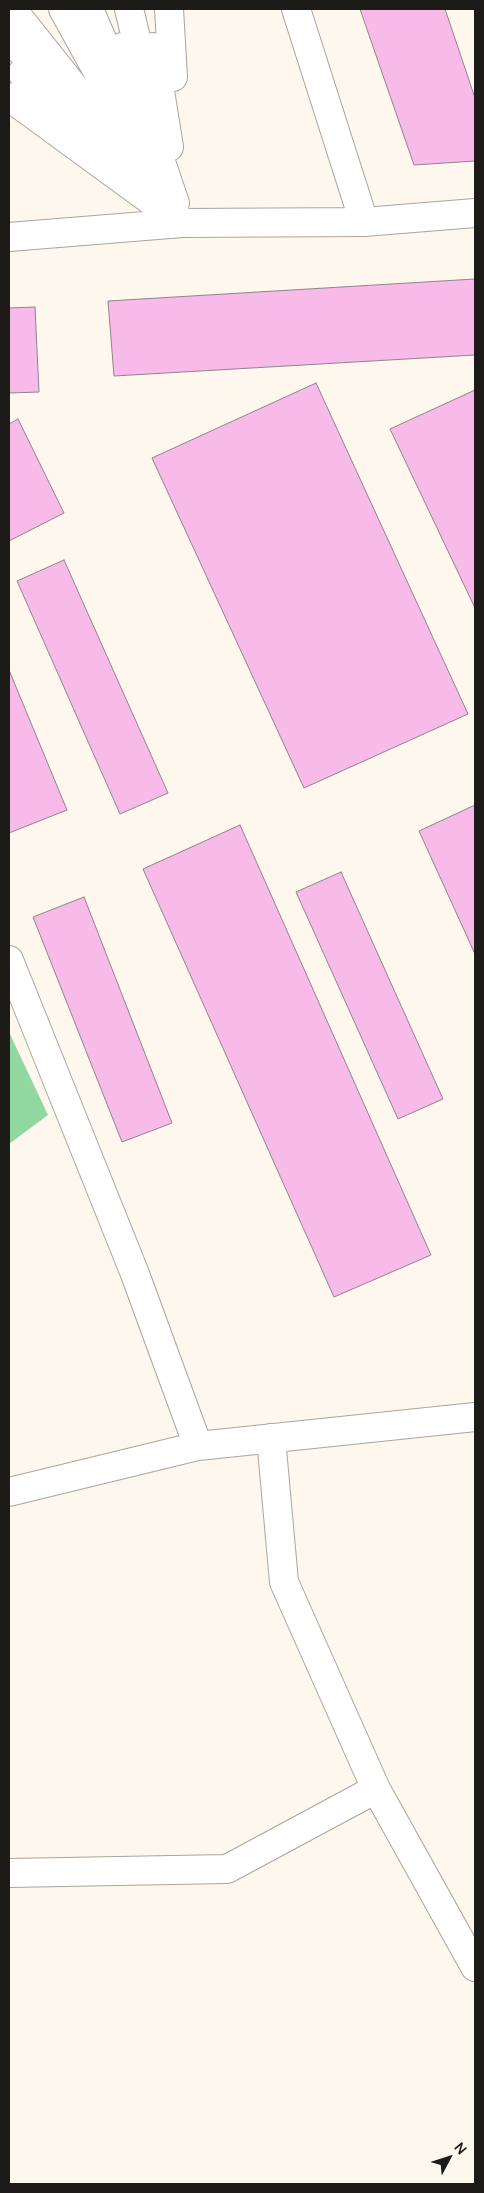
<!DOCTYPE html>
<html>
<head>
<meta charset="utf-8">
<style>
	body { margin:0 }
	#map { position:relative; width:484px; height:2193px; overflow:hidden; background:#fdf7ee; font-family:Manrope,sans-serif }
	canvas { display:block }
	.frame { position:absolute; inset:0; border:10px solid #1d1b18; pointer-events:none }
	.north { position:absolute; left:424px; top:2133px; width:50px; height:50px; -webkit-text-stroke:4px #fdf7ee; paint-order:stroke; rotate:50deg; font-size:14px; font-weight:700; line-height:20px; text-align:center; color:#1d1b18 }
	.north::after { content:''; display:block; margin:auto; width:18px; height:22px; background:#1d1b18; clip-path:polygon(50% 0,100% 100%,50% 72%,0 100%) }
</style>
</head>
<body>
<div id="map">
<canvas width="484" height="2193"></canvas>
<div class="frame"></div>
<div class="north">N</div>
</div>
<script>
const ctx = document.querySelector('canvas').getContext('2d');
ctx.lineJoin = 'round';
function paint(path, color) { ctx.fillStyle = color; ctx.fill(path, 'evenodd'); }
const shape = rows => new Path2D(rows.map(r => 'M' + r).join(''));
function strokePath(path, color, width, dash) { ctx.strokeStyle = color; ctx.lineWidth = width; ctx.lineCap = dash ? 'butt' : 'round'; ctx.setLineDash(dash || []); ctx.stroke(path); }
const green = shape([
	[9,1032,48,1115,9,1144]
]);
const building = shape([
	[360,9,445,9,475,98,475,161,414,165,360,9],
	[475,279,475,355,114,376,108,301,475,279],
	[35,307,39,392,9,393,9,308,35,307],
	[316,383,468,714,304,788,152,458,316,383],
	[475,390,475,608,390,429,475,390],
	[18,419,64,513,9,541,9,424,18,419],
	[64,560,168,793,120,814,17,581,64,560],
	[9,670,67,810,9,833,9,670],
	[475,805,475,954,419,831,475,805],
	[240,825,431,1255,334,1297,143,869,240,825],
	[341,872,443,1099,398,1119,296,892,341,872],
	[84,897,172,1123,122,1142,33,917,84,897]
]);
const minor = shape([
	[12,9,182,223],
	[63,9,143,154],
	[89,9,116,72],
	[129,9,144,71],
	[169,9,173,77],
	[296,9,364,222],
	[9,38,47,79],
	[122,47,175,203],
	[153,47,169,147],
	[22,73,113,159],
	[9,97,154,203],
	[9,237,182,223,364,222,475,213],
	[9,960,135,1274,198,1446],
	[271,1438,284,1582,376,1789,475,1967],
	[9,1492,198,1446,475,1417],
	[9,1873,227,1869,376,1789]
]);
paint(green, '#91d8a0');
paint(building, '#f8bae8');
strokePath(building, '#8d858b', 1);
strokePath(minor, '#aaa59d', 30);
strokePath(minor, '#fff', 28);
</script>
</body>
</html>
